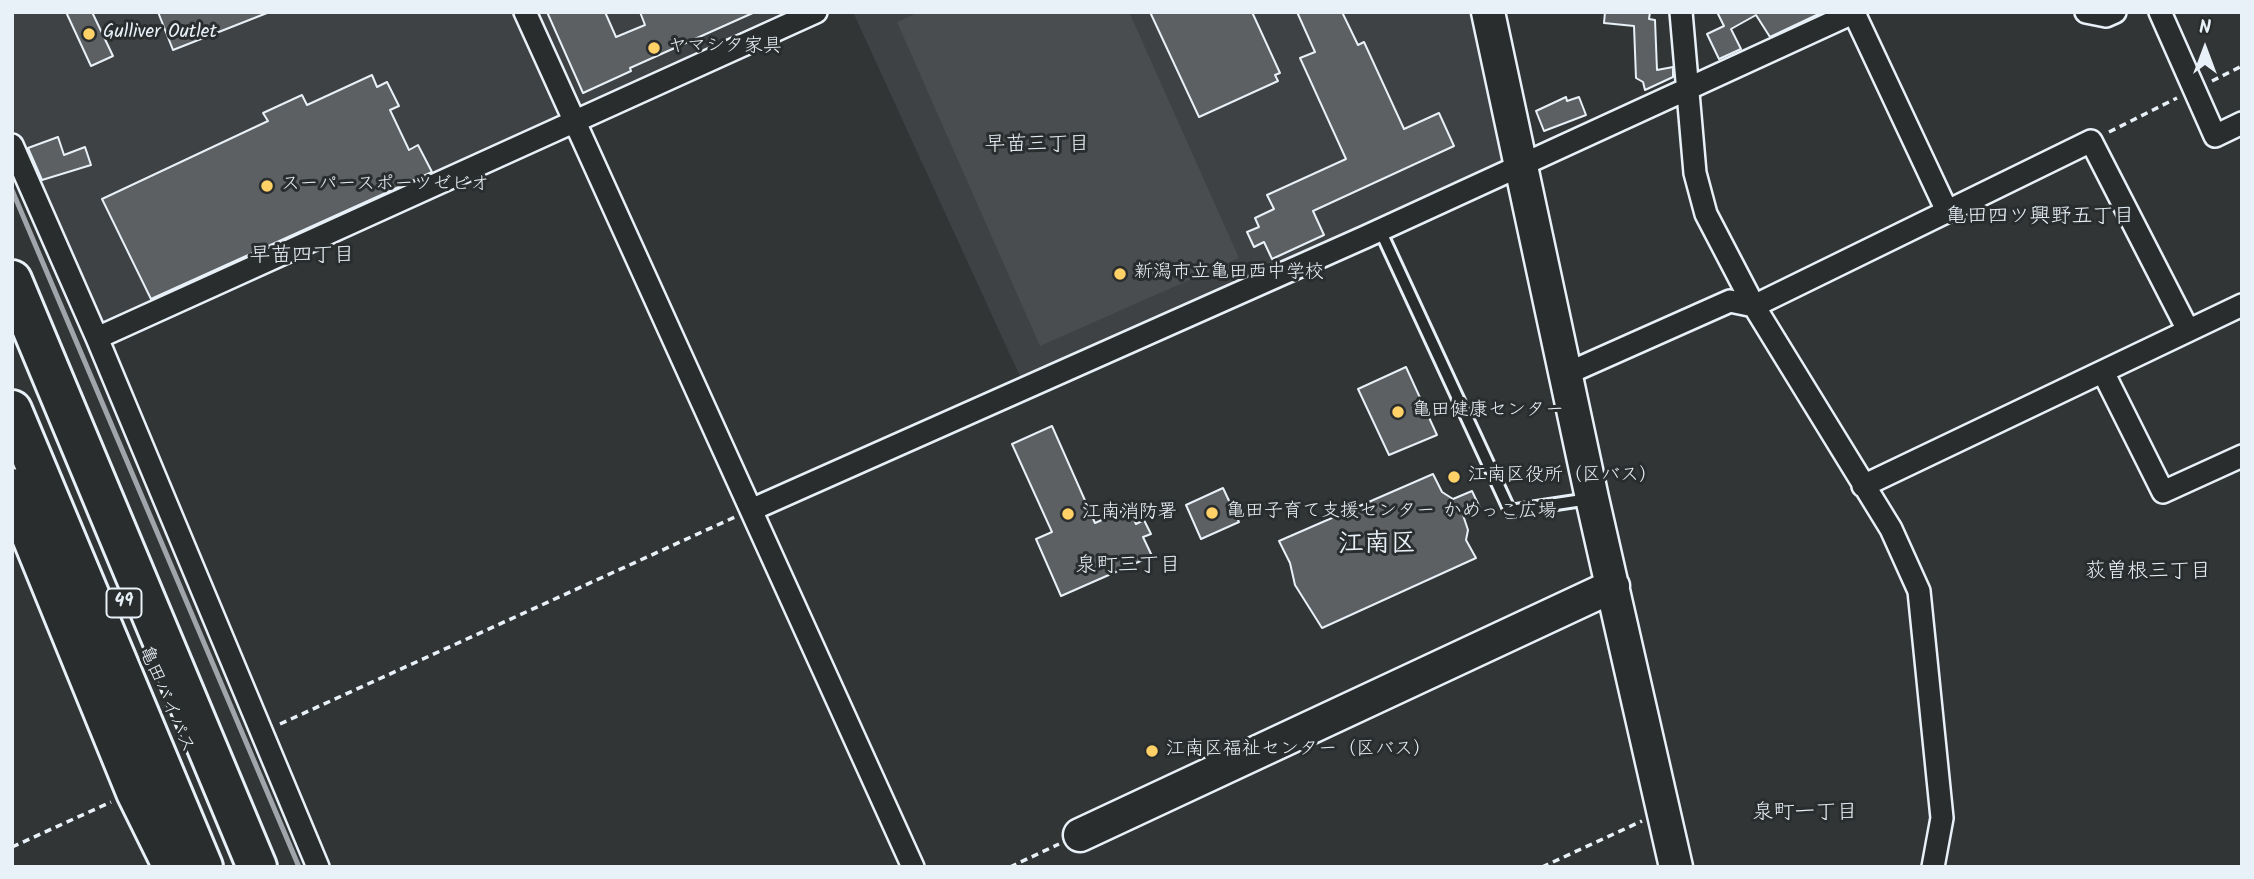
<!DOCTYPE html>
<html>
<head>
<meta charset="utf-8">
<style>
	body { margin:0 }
	#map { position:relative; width:2254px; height:879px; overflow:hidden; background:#323536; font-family:Kalam,sans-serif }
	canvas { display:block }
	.frame { position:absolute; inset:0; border:14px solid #e8f1f8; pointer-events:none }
	.north { position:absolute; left:2170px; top:14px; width:70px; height:70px; -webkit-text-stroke:5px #2a2d2e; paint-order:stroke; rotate:0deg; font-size:19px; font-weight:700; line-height:28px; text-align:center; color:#e8f1f8 }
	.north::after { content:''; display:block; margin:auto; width:24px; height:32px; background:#e8f1f8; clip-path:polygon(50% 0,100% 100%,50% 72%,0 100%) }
</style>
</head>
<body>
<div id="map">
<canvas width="2254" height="879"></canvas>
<div class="frame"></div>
<div class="north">N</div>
</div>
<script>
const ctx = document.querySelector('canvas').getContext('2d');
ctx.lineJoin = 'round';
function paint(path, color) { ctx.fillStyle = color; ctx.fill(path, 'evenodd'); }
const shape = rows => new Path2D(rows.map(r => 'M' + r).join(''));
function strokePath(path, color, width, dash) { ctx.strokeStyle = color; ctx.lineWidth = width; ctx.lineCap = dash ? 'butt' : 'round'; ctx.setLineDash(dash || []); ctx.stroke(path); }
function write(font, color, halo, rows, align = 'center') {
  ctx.font = font + ' Kalam,"Klee One",sans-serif'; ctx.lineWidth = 6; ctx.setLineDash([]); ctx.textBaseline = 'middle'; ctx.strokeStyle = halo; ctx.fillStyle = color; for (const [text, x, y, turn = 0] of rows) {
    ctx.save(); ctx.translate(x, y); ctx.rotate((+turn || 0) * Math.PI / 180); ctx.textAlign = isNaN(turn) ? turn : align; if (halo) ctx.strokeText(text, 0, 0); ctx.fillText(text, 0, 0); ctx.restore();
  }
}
const built = shape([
	[12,12,783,12,153,304,99,324,12,124],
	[853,12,1484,12,1510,163,1024,385]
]);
const green = shape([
	[919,12,1129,12,1239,258,1040,346,897,22]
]);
const stream = shape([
	[12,190,299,867]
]);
const building = shape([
	[66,12,92,12,113,56,91,66,66,12],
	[158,12,267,12,267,13,173,50,158,12],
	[547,12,605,12,616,37,645,25,640,12,755,12,630,68,631,71,583,93,547,12],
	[1150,12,1252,12,1280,73,1275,75,1278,81,1199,117,1150,12],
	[1297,12,1342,12,1358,45,1364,42,1404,129,1439,113,1454,146,1313,211,1324,235,1272,259,1264,242,1254,247,1247,232,1259,227,1255,218,1274,209,1267,195,1346,159,1300,58,1315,52,1297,12],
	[1605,12,1650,12,1649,19,1655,20,1657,70,1673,67,1673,77,1645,90,1643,82,1636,78,1634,26,1604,23,1605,12],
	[1717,12,1823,12,1770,37,1756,15,1731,29,1741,49,1719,59,1707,34,1724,26,1717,12],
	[372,75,377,87,387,82,399,106,390,110,409,150,418,145,432,172,151,299,102,199,268,121,263,113,302,95,307,105,372,75],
	[1566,97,1567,101,1579,97,1586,115,1544,131,1536,111,1566,97],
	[58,137,64,155,85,147,91,165,42,180,28,148,58,137],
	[1406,367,1437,435,1389,455,1358,389,1406,367],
	[1052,426,1095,523,1129,508,1136,524,1144,520,1151,534,1143,537,1152,556,1061,596,1036,539,1052,532,1012,444,1052,426],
	[1433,474,1442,492,1453,499,1472,491,1480,508,1463,515,1468,530,1466,540,1476,558,1322,628,1295,585,1290,563,1279,541,1433,474],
	[1223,488,1239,522,1201,539,1186,505,1223,488]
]);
const path = shape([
	[2212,81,2242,66],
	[2109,132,2177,98],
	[280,724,735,517],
	[12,847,111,802],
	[1010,867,1059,844],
	[1542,867,1642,821]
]);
const lane = shape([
	[1380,230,1510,511,1589,499]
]);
const street = shape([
	[525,12,913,867],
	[1681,12,1695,173,1706,214,1754,306,1891,529,1919,591,1942,818,1933,867],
	[2086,12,2106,16,2115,12],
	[2160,12,2215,136,2242,123],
	[1854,13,1947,211],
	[12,145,97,338,318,867],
	[97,338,816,12],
	[1566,374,1730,301,1754,306,2091,141,2188,330],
	[2104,374,2163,492,2242,456],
	[1863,486,2242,305],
	[751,510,1365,237,1855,12]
]);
const secondary = shape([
	[1488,12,1592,498,1676,867],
	[1080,835,1613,586]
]);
const highway = shape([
	[12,280,257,867],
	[12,410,203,867],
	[12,488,136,792,173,867]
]);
const markers = [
	[89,34,7,"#ffd166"],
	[654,48,7,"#ffd166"],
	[267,186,7,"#ffd166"],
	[1120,274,7,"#ffd166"],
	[1398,412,7,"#ffd166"],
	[1454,477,7,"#ffd166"],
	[1212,513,7,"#ffd166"],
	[1068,514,7,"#ffd166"],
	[1152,751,7,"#ffd166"]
];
const shields = [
	[124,603,35]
];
const shieldNames = [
	["49",124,603]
];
const poiNames = [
	["Gulliver Outlet",103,34],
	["ヤマシタ家具",668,48],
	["スーパースポーツゼビオ",281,186],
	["新潟市立亀田西中学校",1134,274],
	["亀田健康センター",1412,412],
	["江南区役所（区バス）",1468,477],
	["亀田子育て支援センター かめっこ広場",1226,513],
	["江南消防署",1082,514],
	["江南区福祉センター（区バス）",1166,751]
];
const streetNames = [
	["亀田バイパス",165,700,67]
];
const neighbourhoodNames = [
	["早苗三丁目",1037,146],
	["亀田四ツ興野五丁目",2040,218],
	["早苗四丁目",302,257],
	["泉町三丁目",1128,567],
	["荻曽根三丁目",2148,573],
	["泉町一丁目",1805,814]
];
const districtNames = [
	["江南区",1377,547]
];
paint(built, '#3f4244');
paint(green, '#494d4f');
strokePath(stream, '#9fa5aa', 5);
paint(building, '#5c6063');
strokePath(building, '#e8f1f8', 2);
strokePath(lane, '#e8f1f8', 16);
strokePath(street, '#e8f1f8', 26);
strokePath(secondary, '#e8f1f8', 37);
strokePath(highway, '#e8f1f8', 44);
strokePath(path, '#e8f1f8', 3.5, [7, 5]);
strokePath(lane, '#2a2d2e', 10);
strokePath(street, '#2a2d2e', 21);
strokePath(secondary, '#2a2d2e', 32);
strokePath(highway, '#2a2d2e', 38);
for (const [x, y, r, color] of markers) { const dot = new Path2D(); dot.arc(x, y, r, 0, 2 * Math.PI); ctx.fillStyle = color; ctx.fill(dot); strokePath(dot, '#2a2d2e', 2.5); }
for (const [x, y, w] of shields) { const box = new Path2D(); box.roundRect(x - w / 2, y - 14.5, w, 29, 5); ctx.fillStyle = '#2a2d2e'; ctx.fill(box); strokePath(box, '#e8f1f8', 2); }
write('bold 18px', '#e8f1f8', null, shieldNames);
write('19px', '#e8f1f8', '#2a2d2e', poiNames, 'left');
write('19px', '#e8f1f8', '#2a2d2e', streetNames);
write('21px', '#e8f1f8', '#2a2d2e', neighbourhoodNames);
write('bold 26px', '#e8f1f8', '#2a2d2e', districtNames);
</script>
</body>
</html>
